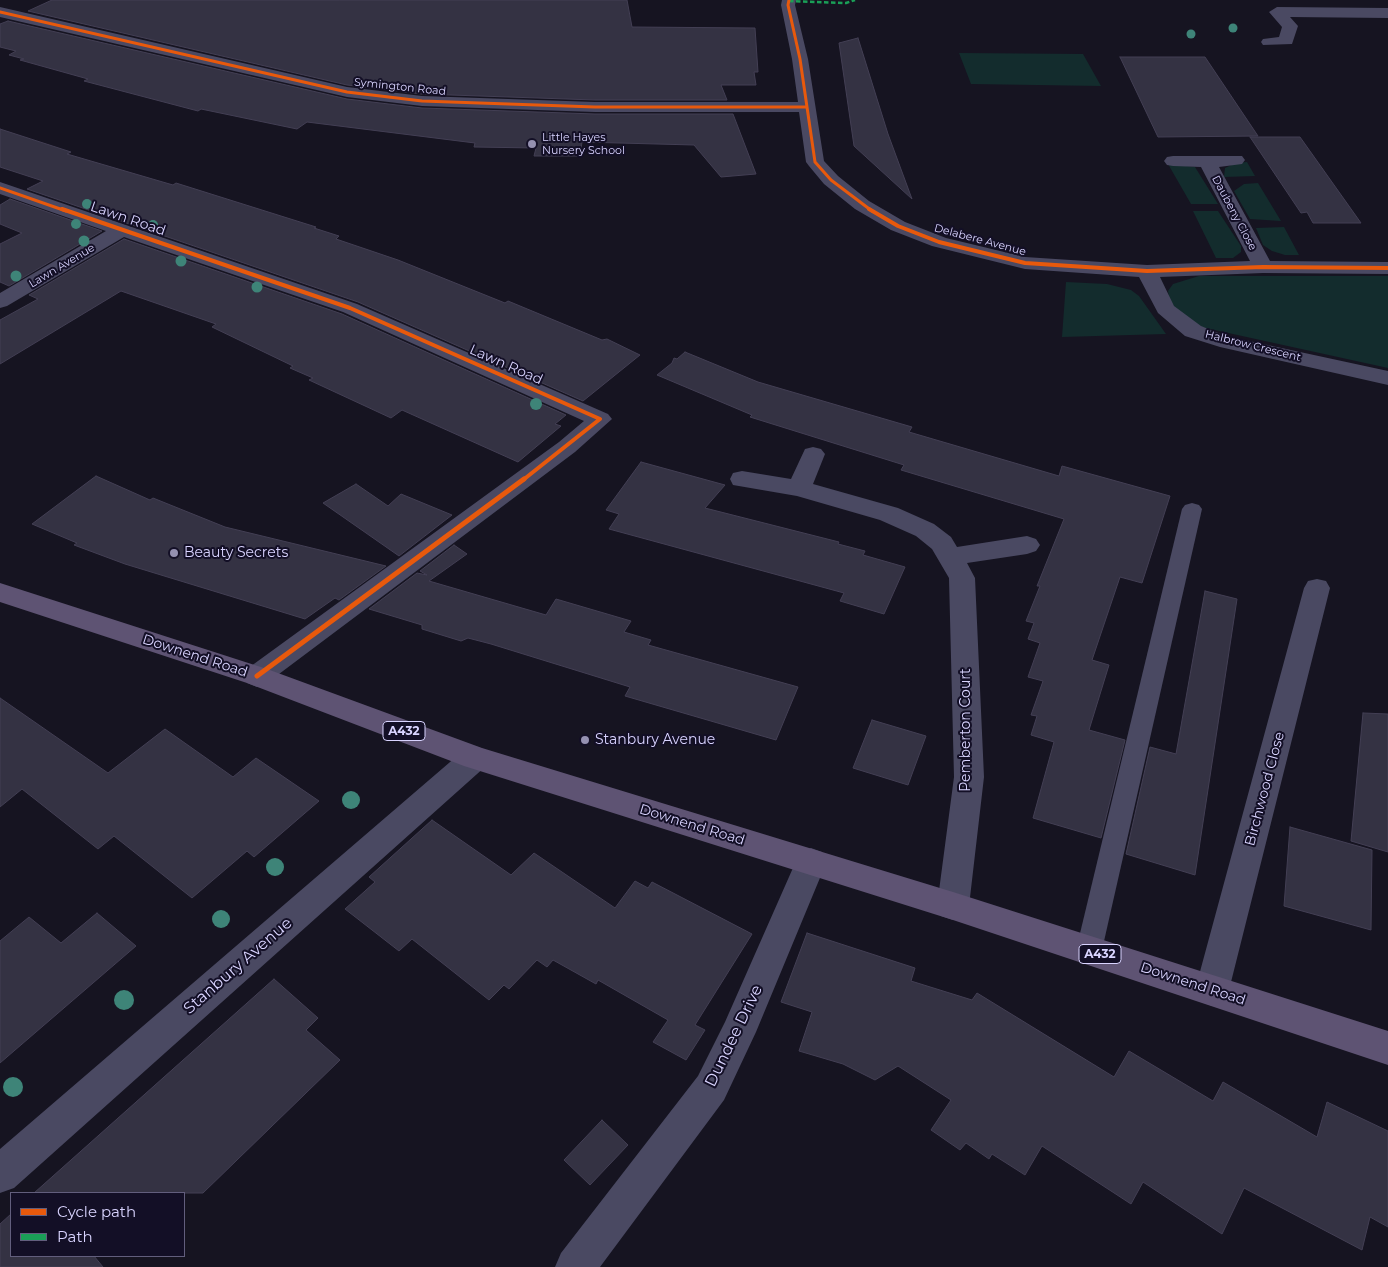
<!DOCTYPE html>
<html>
<head>
<meta charset="utf-8">
<style>
	body { margin:0 }
	#map { position:relative; width:1388px; height:1267px; overflow:hidden; background:#161421; font-family:Montserrat,sans-serif }
	canvas { display:block }
	.legend { position:absolute; left:10px; top:1192px; width:175px; height:65px; box-sizing:border-box; background:#130f26; border:1px solid #625e7d; margin:0; padding:6px 9px; list-style:none; font-size:15px; color:#d9d4ff }
	.legend li { display:flex; align-items:center; gap:10px; height:25px }
	.legend b { width:25px; border:1px solid #625e7d }
</style>
</head>
<body>
<div id="map">
<canvas width="1388" height="1267"></canvas>
<ul class="legend">
<li><b style="height:6px;background:#e8590c"></b>Cycle path</li>
<li><b style="height:6px;background:#1a9f57"></b>Path</li>
</ul>
</div>
<script>
const ctx = document.querySelector('canvas').getContext('2d');
ctx.lineJoin = 'round';
function paint(path, color) { ctx.fillStyle = color; ctx.fill(path, 'evenodd'); }
const shape = rows => new Path2D(rows.map(r => 'M' + r).join(''));
function strokePath(path, color, width, dash) { ctx.strokeStyle = color; ctx.lineWidth = width; ctx.lineCap = dash ? 'butt' : 'round'; ctx.setLineDash(dash || []); ctx.stroke(path); }
function write(font, color, halo, rows, align = 'center') {
  ctx.font = font + ' Montserrat,sans-serif'; ctx.lineWidth = 4; ctx.setLineDash([]); ctx.textBaseline = 'middle'; ctx.strokeStyle = halo; ctx.fillStyle = color; for (const [text, x, y, turn = 0] of rows) {
    ctx.save(); ctx.translate(x, y); ctx.rotate((+turn || 0) * Math.PI / 180); ctx.textAlign = isNaN(turn) ? turn : align; if (halo) ctx.strokeText(text, 0, 0); ctx.fillText(text, 0, 0); ctx.restore();
  }
}
const green = shape([
	[959,53,1083,54,1101,86,971,84],
	[1247,162,1255,176,1224,177,1225,168,1236,163],
	[1168,164,1195,167,1218,204,1191,204],
	[1258,183,1281,221,1250,219,1234,191,1244,184],
	[1193,211,1218,211,1241,246,1241,252,1233,258,1216,258],
	[1284,227,1299,255,1285,255,1272,251,1263,245,1256,228],
	[1199,276,1388,276,1388,368,1201,327,1170,304,1168,291,1173,284],
	[1066,282,1107,284,1131,290,1139,296,1166,334,1062,337]
]);
const building = shape([
	[52,0,627,0,632,27,755,28,758,72,754,72,756,85,721,85,727,100,595,100,422,94,347,85,28,11,52,0],
	[8,21,347,99,422,108,595,114,733,114,756,174,721,177,694,145,582,142,580,156,534,156,536,148,474,147,475,143,307,122,297,129,201,109,198,111,84,81,88,79,20,60,24,59,9,55,16,51,0,47,0,24,8,21],
	[858,38,888,134,912,199,854,146,839,43,858,38],
	[1120,57,1205,57,1258,136,1158,137,1120,57],
	[0,129,71,152,67,154,173,185,176,183,316,227,314,228,339,236,336,239,398,260,505,303,508,301,602,340,607,339,640,355,583,401,358,302,27,189,43,181,0,167,0,129],
	[1250,137,1300,137,1361,223,1313,223,1307,212,1301,213,1250,137],
	[10,199,102,231,9,286,0,282,0,244,22,233,0,224,0,205,10,199],
	[124,239,342,314,566,415,555,424,561,426,518,462,402,410,391,418,309,380,313,378,290,368,293,366,212,327,216,324,121,291,0,364,0,320,38,299,29,295,124,239],
	[685,352,758,382,912,427,909,432,1059,476,1062,466,1170,496,1142,583,1120,577,1092,660,1109,665,1089,730,1125,740,1101,838,1033,818,1054,742,1031,735,1037,716,1031,715,1043,681,1028,677,1040,643,1028,639,1034,623,1026,621,1040,586,1037,586,1064,519,901,470,904,465,750,417,752,415,657,375,672,363,674,358,677,359,685,352],
	[641,462,725,485,705,508,839,542,838,544,865,551,863,555,905,567,884,614,840,601,844,593,609,529,619,514,606,510,641,462],
	[96,476,150,500,153,498,225,527,386,566,339,600,335,598,305,619,125,564,74,545,77,543,32,524,96,476],
	[356,484,388,506,401,494,452,515,399,556,323,503,356,484],
	[454,545,467,554,429,581,546,615,556,599,631,621,624,632,651,640,648,645,798,687,776,740,625,696,630,687,491,644,468,638,461,641,422,629,422,625,369,609,417,573,427,575,420,571,454,545],
	[1205,591,1237,599,1195,875,1126,854,1150,747,1176,754,1205,591],
	[0,698,108,773,165,729,233,777,256,758,319,801,254,857,247,851,192,898,114,836,98,849,22,789,0,807,0,698],
	[1363,713,1388,714,1388,852,1351,841,1363,713],
	[872,720,926,736,908,785,853,768,872,720],
	[432,820,511,875,534,853,615,908,635,881,648,888,652,882,752,934,695,1025,705,1030,686,1060,653,1042,668,1020,598,980,596,984,553,960,547,967,537,960,509,989,504,985,489,1000,412,939,399,951,345,909,375,882,369,877,432,820],
	[1290,827,1372,850,1371,930,1284,906,1290,827],
	[97,913,136,946,0,1063,0,941,29,917,61,943,97,913],
	[807,933,915,968,911,981,972,1000,977,993,1114,1077,1129,1051,1213,1101,1223,1082,1317,1137,1327,1102,1388,1131,1388,1227,1370,1217,1362,1250,1244,1188,1222,1234,1143,1182,1131,1204,1042,1146,1025,1175,992,1154,989,1159,966,1143,960,1150,931,1130,951,1100,898,1066,875,1080,843,1064,799,1051,812,1012,781,1002,807,933],
	[274,979,318,1018,306,1030,340,1060,203,1193,34,1193,274,979],
	[602,1120,628,1145,590,1185,564,1160,602,1120],
	[11,1214,11,1256,94,1256,103,1267,0,1267,0,1224,11,1214]
]);
const service = shape([
	[1192,503,1199,505,1202,509,1102,950,1098,958,1089,962,1080,958,1076,950,1182,509,1185,505,1192,503]
]);
const minor = shape([
	[782,0,796,0,795,5,808,59,824,161,838,176,869,201,905,222,946,238,1025,257,1147,265,1250,261,1201,167,1173,166,1167,165,1164,161,1167,157,1173,156,1242,156,1245,160,1242,164,1219,167,1270,261,1388,262,1388,274,1263,273,1160,277,1174,306,1201,326,1226,336,1388,371,1388,385,1220,347,1185,336,1158,313,1139,277,1025,269,932,246,891,230,855,209,824,184,809,166,806,162,799,112,595,112,422,106,347,97,0,17,0,7,347,87,422,96,595,102,798,102,792,59,781,5,782,0],
	[1277,7,1388,8,1388,18,1290,17,1298,26,1292,44,1263,45,1261,42,1263,39,1279,37,1282,27,1269,12,1277,7],
	[0,182,357,304,608,414,612,419,575,452,267,683,257,687,247,683,243,676,247,669,559,442,584,421,343,312,124,237,7,306,0,308,0,293,106,231,0,194,0,182],
	[813,447,821,449,825,454,813,484,898,508,934,524,951,537,957,547,1027,536,1036,539,1040,545,1036,551,1027,554,967,563,975,578,984,777,969,906,965,916,953,920,941,916,937,906,954,777,949,578,932,549,916,536,880,520,797,496,733,485,730,479,733,473,742,471,791,479,805,449,813,447],
	[1317,579,1326,581,1330,588,1229,990,1224,1001,1212,1006,1200,1001,1195,990,1304,588,1308,581,1317,579],
	[475,746,486,750,490,758,486,766,14,1188,0,1193,0,1149,464,750,475,746],
	[811,848,822,852,827,861,756,1032,724,1100,600,1267,555,1267,561,1253,698,1076,725,1022,800,852,811,848]
]);
const primary = shape([
	[0,583,267,669,482,748,953,892,1388,1031,1388,1065,953,920,464,766,247,683,0,602,0,583]
]);
const quiet = shape([
	[789,1,846,3,855,0]
]);
const cyclewayFar2 = shape([
	[789,0,788,5,800,59,815,162,831,180,872,211],
	[0,12,347,92,422,101,595,107,806,107],
	[0,188,66,211]
]);
const cyclewayFar1 = shape([
	[62,209,350,308,600,419,523,480],
	[869,209,898,226,939,242,1025,263,1147,271,1263,267,1388,268]
]);
const cycleway = shape([
	[257,676,524,479]
]);
const trees = [
	[1233,28,4.5],
	[1191,34,4.5],
	[87,204,5],
	[76,224,5],
	[153,225,5],
	[84,241,5.5],
	[181,261,5.5],
	[16,276,5.5],
	[257,287,5.5],
	[536,404,6],
	[351,800,9],
	[275,867,9],
	[221,919,9],
	[124,1000,10],
	[13,1087,10]
];
const markers = [
	[532,144,5,"#9591b1"],
	[174,553,5,"#9591b1"],
	[585,740,5,"#9591b1"]
];
const farStreetnames = [
	["Symington Road",400,87,6],
	["Daubeny Close",1234,213,62],
	["Delabere Avenue",980,240,15],
	["Lawn Avenue",62,266,-31],
	["Halbrow Crescent",1253,346,14]
];
const farPoinames = [
	["Little Hayes",542,138],
	["Nursery School",542,151]
];
const shields = [
	[404,731,42],
	[1100,954,42]
];
const shieldNames = [
	["A432",404,731],
	["A432",1100,954]
];
const streetNames = [
	["Lawn Road",128,219,19],
	["Lawn Road",506,365,24],
	["Downend Road",195,656,18],
	["Pemberton Court",966,730,-90],
	["Birchwood Close",1265,789,-75],
	["Downend Road",692,825,17],
	["Downend Road",1193,984,18]
];
const poiNames = [
	["Beauty Secrets",184,553],
	["Stanbury Avenue",595,740]
];
const nearStreetnames = [
	["Stanbury Avenue",238,966,-41],
	["Dundee Drive",734,1036,-64]
];
paint(green, '#132c2d');
paint(building, '#343243');
strokePath(building, '#433f54', 1);
paint(service, '#4a4962');
paint(minor, '#4a4962');
paint(primary, '#5e5373');
strokePath(quiet, '#1a9f57', 2.5, [4.5, 2.5]);
strokePath(cyclewayFar2, '#e8590c', 3);
strokePath(cyclewayFar1, '#e8590c', 4);
strokePath(cycleway, '#e8590c', 5);
ctx.fillStyle = '#3e8478';
for (const [x, y, r] of trees) { ctx.beginPath(); ctx.arc(x, y, r, 0, 2 * Math.PI); ctx.fill(); }
for (const [x, y, r, color] of markers) { const dot = new Path2D(); dot.arc(x, y, r, 0, 2 * Math.PI); ctx.fillStyle = color; ctx.fill(dot); strokePath(dot, '#130f26', 2); }
write('11px', '#d9d4ff', '#130f26', farStreetnames);
write('11px', '#d9d4ff', '#130f26', farPoinames, 'left');
for (const [x, y, w] of shields) { const box = new Path2D(); box.roundRect(x - w / 2, y - 9.5, w, 19, 4); ctx.fillStyle = '#130f26'; ctx.fill(box); strokePath(box, '#d9d4ff', 1); }
write('bold 12px', '#d9d4ff', null, shieldNames);
write('14px', '#d9d4ff', '#130f26', streetNames);
write('14px', '#d9d4ff', '#130f26', poiNames, 'left');
write('16px', '#d9d4ff', '#130f26', nearStreetnames);
</script>
</body>
</html>
